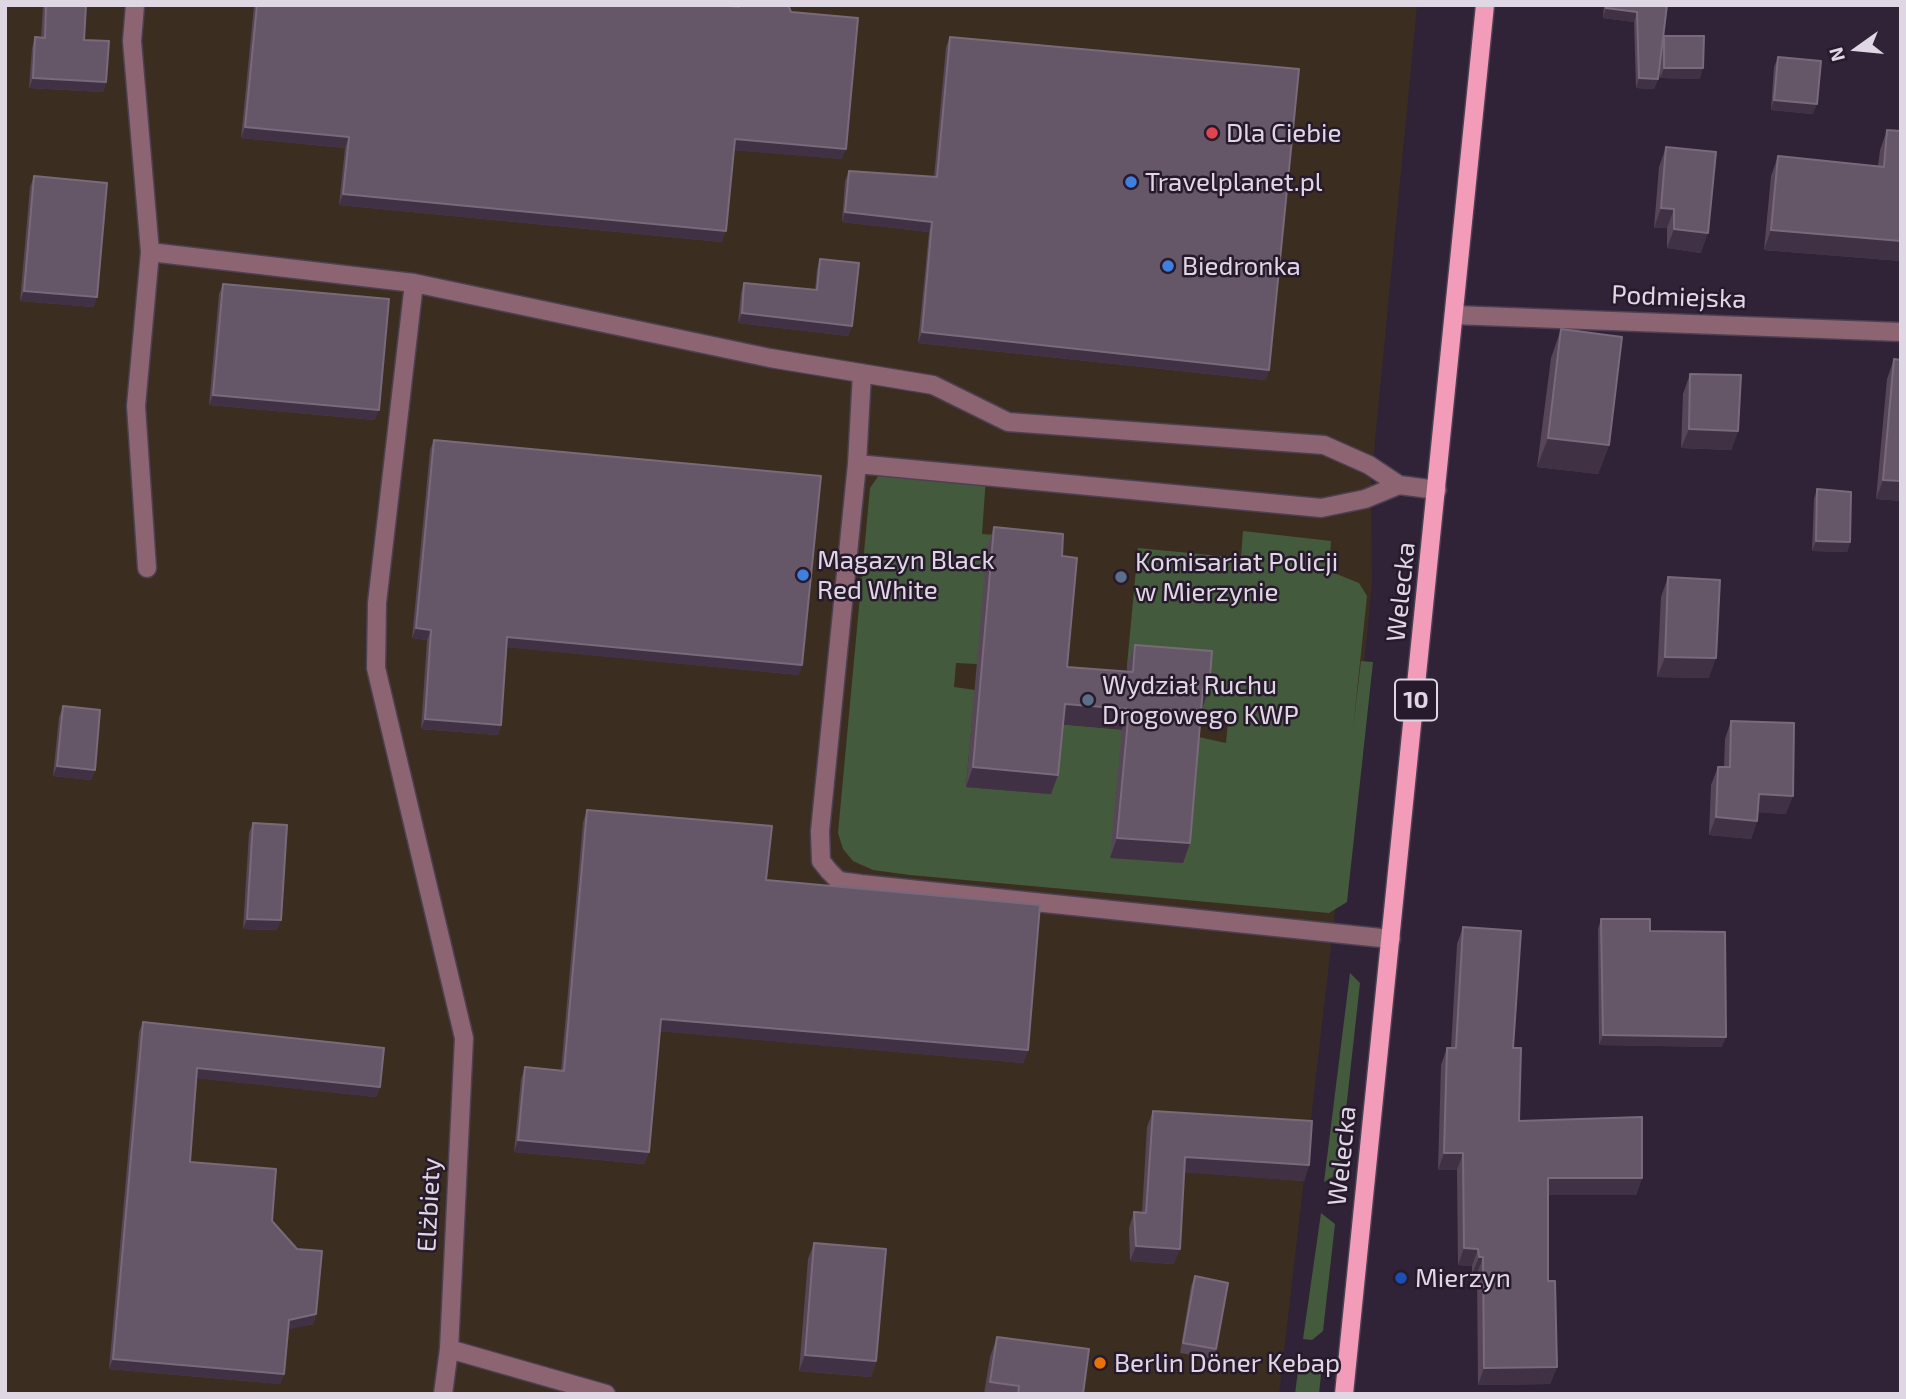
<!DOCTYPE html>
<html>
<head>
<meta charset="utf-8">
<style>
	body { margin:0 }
	#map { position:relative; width:1906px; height:1399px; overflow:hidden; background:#312337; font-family:"Exo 2",sans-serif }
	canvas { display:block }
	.frame { position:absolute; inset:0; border:7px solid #e0d7e4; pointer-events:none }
	.north { position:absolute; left:1822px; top:14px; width:70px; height:70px; -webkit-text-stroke:5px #271a2c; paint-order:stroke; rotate:255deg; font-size:19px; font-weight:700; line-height:28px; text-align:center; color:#e0d7e4 }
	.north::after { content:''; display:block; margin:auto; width:24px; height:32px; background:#e0d7e4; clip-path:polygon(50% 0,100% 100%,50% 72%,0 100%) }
</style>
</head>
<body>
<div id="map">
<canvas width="1906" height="1399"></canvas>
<div class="frame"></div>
<div class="north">N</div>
</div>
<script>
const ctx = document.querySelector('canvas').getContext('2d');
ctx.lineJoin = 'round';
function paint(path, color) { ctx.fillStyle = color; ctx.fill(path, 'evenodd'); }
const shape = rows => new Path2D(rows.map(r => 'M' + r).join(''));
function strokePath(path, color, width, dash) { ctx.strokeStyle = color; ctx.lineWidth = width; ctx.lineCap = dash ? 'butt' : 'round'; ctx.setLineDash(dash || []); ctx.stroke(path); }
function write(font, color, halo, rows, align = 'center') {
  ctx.font = font + ' "Exo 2",sans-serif'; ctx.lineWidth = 5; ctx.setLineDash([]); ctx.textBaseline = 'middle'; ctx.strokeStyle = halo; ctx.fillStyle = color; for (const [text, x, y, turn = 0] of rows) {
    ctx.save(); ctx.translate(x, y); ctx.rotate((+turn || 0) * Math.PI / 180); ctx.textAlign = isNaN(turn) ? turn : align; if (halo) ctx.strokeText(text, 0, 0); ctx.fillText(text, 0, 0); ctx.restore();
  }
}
const commercial = shape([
	[5,5,1417,5,1371,482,1372,582,1367,636,1279,1394,5,1394]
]);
const green = shape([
	[881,472,986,477,982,534,1055,540,977,664,956,663,954,687,975,690,966,787,1051,794,1057,724,1194,736,1226,743,1229,711,1202,709,1205,671,1127,665,1138,548,1241,558,1243,531,1331,541,1329,571,1359,583,1367,596,1353,729,1361,661,1373,662,1347,902,1329,913,910,875,873,870,853,861,843,849,838,833,870,488],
	[1350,973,1360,983,1339,1173,1324,1182],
	[1321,1213,1335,1224,1323,1331,1312,1340,1303,1339],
	[1299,1363,1312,1363,1321,1374,1319,1394,1295,1394]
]);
const minor = shape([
	[135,5,132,41,150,252,136,406,147,568],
	[150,252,414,283,770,358,933,385,1008,422,1324,445,1369,465,1399,485],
	[414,283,377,603,376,668,464,1038,449,1349,443,1394],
	[1454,315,1901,332],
	[862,373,857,464,820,831,821,861,829,871,839,881,861,884,1391,939],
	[857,464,1321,508,1365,499,1399,485,1437,490],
	[449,1349,606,1394]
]);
const major = shape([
	[1344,1394,1485,5]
]);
const wall = shape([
	[43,5,86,5,84,40,106,82,103,92,29,88,32,48,35,37,41,38],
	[254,5,718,5,842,159,734,150,722,242,339,205,345,148,241,138],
	[1604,5,1667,5,1663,36,1700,79,1660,78,1660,63,1658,79,1654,89,1636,88,1634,22,1603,18],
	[950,37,1269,370,1265,380,918,343,929,232,842,222,845,181,849,171,934,177,946,47],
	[1778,57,1813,114,1771,110,1774,67],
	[1887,130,1901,131,1901,261,1764,250,1771,176,1778,156,1878,166,1880,150],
	[1666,147,1701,253,1667,248,1667,228,1654,228,1659,167],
	[34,176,94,307,20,301,30,187],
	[820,259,852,326,848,336,738,323,741,293,744,283,815,290,817,269],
	[223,284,375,420,209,405,219,294],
	[1561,329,1609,445,1598,474,1537,467,1551,358],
	[1894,359,1901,501,1876,499,1887,379],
	[1690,374,1738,431,1731,450,1681,448,1683,394],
	[434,440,799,675,507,647,501,725,498,735,421,729,427,640,412,638,430,450],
	[1817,489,1850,542,1847,552,1812,551,1814,499],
	[994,527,1062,556,1067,667,1127,672,1127,665,1135,645,1202,709,1201,709,1190,843,1183,863,1110,858,1122,729,1063,724,1058,775,1051,794,966,787,987,547],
	[1668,577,1709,678,1657,677,1661,597],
	[63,706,95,770,91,780,53,776,59,717],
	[1731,721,1786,814,1758,812,1757,821,1751,839,1709,835,1711,785,1718,767,1724,767,1725,739],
	[587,810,766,880,1028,1050,1023,1063,659,1031,649,1152,644,1164,514,1152,521,1079,525,1067,561,1070,583,822],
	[253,823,277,930,243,929,249,833],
	[1601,919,1650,931,1722,1047,1599,1045,1598,929],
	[1463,927,1513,1048,1519,1121,1642,1178,1636,1195,1548,1195,1548,1281,1557,1367,1550,1384,1478,1385,1477,1274,1472,1274,1472,1266,1458,1265,1457,1170,1438,1170,1441,1065,1447,1048,1451,1048,1457,944],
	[143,1022,380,1087,376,1097,197,1078,190,1162,272,1221,316,1314,313,1324,288,1329,284,1374,280,1384,109,1369,139,1032],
	[1153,1111,1309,1165,1304,1181,1184,1172,1174,1264,1130,1261,1129,1228,1134,1212,1142,1213,1147,1127],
	[814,1243,876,1361,871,1377,799,1371,808,1259],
	[1195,1276,1216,1349,1213,1359,1180,1353,1191,1286],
	[997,1337,1083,1394,984,1394,990,1357]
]);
const shadedWall = shape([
	[1606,8,1637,12,1634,22,1603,18],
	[1664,68,1703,68,1700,79,1660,78],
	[33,78,106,82,103,92,29,88],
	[1639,78,1658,79,1654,89,1636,88],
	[1774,100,1817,104,1813,114,1771,110],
	[245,127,349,137,345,148,241,138],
	[735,139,846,149,842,159,731,150],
	[343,194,726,231,722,242,339,205],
	[1661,208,1674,209,1667,228,1654,228],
	[845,212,932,222,929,232,842,222],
	[1674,229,1708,233,1701,253,1667,248],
	[1771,230,1901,241,1901,261,1764,250],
	[24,291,97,297,94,307,20,301],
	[742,313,852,326,848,336,738,323],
	[922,332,1269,370,1265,380,918,343],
	[213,395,379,410,375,420,209,405],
	[1689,429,1738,431,1731,450,1681,448],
	[1548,438,1609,445,1598,474,1537,467],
	[1883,480,1901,481,1901,501,1876,499],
	[1816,541,1850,542,1847,552,1812,551],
	[416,628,431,630,427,640,412,638],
	[507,637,802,665,799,675,504,647],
	[1665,657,1716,658,1709,678,1657,677],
	[1203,688,1209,689,1202,709,1196,708],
	[1065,704,1129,709,1122,729,1057,724],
	[425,719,501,725,498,735,421,729],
	[57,766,95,770,91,780,53,776],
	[973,767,1058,775,1051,794,966,787],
	[1759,794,1793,796,1786,814,1752,812],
	[1716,817,1757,821,1751,839,1709,835],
	[1117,838,1190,843,1183,863,1110,858],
	[247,919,281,920,277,930,243,929],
	[661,1019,1028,1050,1023,1063,656,1031],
	[1603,1035,1726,1037,1722,1047,1599,1045],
	[197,1068,380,1087,376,1097,194,1078],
	[518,1140,649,1152,644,1164,514,1152],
	[1444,1153,1463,1153,1457,1170,1438,1170],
	[1185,1157,1309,1165,1304,1181,1179,1172],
	[1548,1178,1642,1178,1636,1195,1542,1195],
	[1136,1246,1180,1249,1174,1264,1130,1261],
	[1464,1248,1478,1249,1472,1266,1458,1265],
	[1479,1257,1483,1257,1477,1274,1472,1274],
	[316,1314,313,1324,286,1330,289,1320],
	[805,1355,876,1361,871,1377,799,1371],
	[113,1359,284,1374,280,1384,109,1369],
	[1557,1367,1550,1384,1478,1385,1484,1368]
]);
const building = shape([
	[46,5,86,5,84,40,109,41,106,82,33,78,35,37,45,38,46,5],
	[257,5,718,5,739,7,740,5,788,5,791,12,858,18,846,149,735,139,726,231,343,194,349,137,245,127,257,5],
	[1607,5,1667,5,1658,79,1639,78,1637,12,1606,8,1607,5],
	[1664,36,1704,36,1703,68,1664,68,1664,36],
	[950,37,1299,69,1269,370,922,332,932,222,845,212,849,171,937,177,950,37],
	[1778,57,1821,61,1817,104,1774,100,1778,57],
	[1887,130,1901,131,1901,241,1771,230,1778,156,1884,167,1887,130],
	[1666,147,1716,152,1708,233,1674,229,1674,209,1661,208,1666,147],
	[34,176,107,183,97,297,24,291,34,176],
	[820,259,859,263,852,326,742,313,744,283,817,290,820,259],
	[223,284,389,299,379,410,213,395,223,284],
	[1561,329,1622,337,1609,445,1548,438,1561,329],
	[1894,359,1901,360,1901,481,1883,480,1894,359],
	[1690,374,1741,375,1738,431,1689,429,1690,374],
	[434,440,821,476,802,665,507,637,501,725,425,719,431,630,416,628,434,440],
	[1817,489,1851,492,1850,542,1816,541,1817,489],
	[994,527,1063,534,1062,556,1077,558,1067,667,1133,672,1135,645,1212,651,1209,689,1203,688,1190,843,1117,838,1129,709,1065,704,1058,775,973,767,994,527],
	[1668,577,1720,580,1716,658,1665,657,1668,577],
	[63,706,100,710,95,770,57,766,63,706],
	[1731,721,1794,723,1793,796,1759,794,1757,821,1716,817,1718,767,1730,767,1731,721],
	[587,810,772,826,766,880,1040,905,1028,1050,661,1019,649,1152,518,1140,525,1067,564,1071,587,810],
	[253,823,287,825,281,920,247,919,253,823],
	[1601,919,1650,919,1650,931,1725,932,1726,1037,1603,1035,1601,919],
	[1463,927,1521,931,1513,1048,1521,1048,1519,1121,1642,1117,1642,1178,1548,1178,1548,1281,1555,1281,1557,1367,1484,1368,1483,1257,1479,1257,1478,1249,1464,1248,1463,1153,1444,1153,1447,1048,1456,1048,1463,927],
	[143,1022,384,1048,380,1087,197,1068,190,1162,276,1169,272,1221,297,1249,322,1251,316,1314,289,1320,284,1374,113,1359,143,1022],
	[1153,1111,1312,1121,1309,1165,1185,1157,1180,1249,1136,1246,1134,1212,1146,1213,1153,1111],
	[814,1243,886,1249,876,1361,805,1355,814,1243],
	[1195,1276,1228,1283,1216,1349,1183,1343,1195,1276],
	[997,1337,1089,1349,1083,1394,1018,1394,1019,1386,990,1382,997,1337]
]);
const markers = [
	[1212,133,7,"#e0444e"],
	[1131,182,7,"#3f7fe0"],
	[1168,266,7,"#3f7fe0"],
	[803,575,7,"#3f7fe0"],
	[1121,577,7,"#5c6f8a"],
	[1088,700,7,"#5c6f8a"],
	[1401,1278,7,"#1a4fb4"],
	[1100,1363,7,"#e8710a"]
];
const shields = [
	[1416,700,42]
];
const shieldNames = [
	["10",1416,700]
];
const poiNames = [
	["Dla Ciebie",1226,133],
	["Travelplanet.pl",1145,182],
	["Biedronka",1182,266],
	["Magazyn Black",817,560],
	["Red White",817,590],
	["Komisariat Policji",1135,562],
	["w Mierzynie",1135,592],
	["Wydział Ruchu",1102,685],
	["Drogowego KWP",1102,715],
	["Mierzyn",1415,1278],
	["Berlin Döner Kebap",1114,1363]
];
const streetNames = [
	["Podmiejska",1679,297,2],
	["Welecka",1401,592,-84],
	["Welecka",1342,1156,-84],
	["Elżbiety",429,1205,-87]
];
paint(commercial, '#3b2e20');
paint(green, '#445a3c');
strokePath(minor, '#4d4053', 21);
strokePath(major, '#4d4053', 21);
strokePath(minor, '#8d6471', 18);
strokePath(major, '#f29cba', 18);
paint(wall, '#564658');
paint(shadedWall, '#413145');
paint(building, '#655668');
strokePath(building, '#786a7b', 2);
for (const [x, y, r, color] of markers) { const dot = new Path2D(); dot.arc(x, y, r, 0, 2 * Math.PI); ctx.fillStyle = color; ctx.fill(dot); strokePath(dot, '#271a2c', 2.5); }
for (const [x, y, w] of shields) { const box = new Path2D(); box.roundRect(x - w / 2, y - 20.5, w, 41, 5); ctx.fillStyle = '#271a2c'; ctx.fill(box); strokePath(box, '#e0d7e4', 2); }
write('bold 24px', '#e0d7e4', null, shieldNames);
write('26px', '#e0d7e4', '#271a2c', poiNames, 'left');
write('26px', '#e0d7e4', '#271a2c', streetNames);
</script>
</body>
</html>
